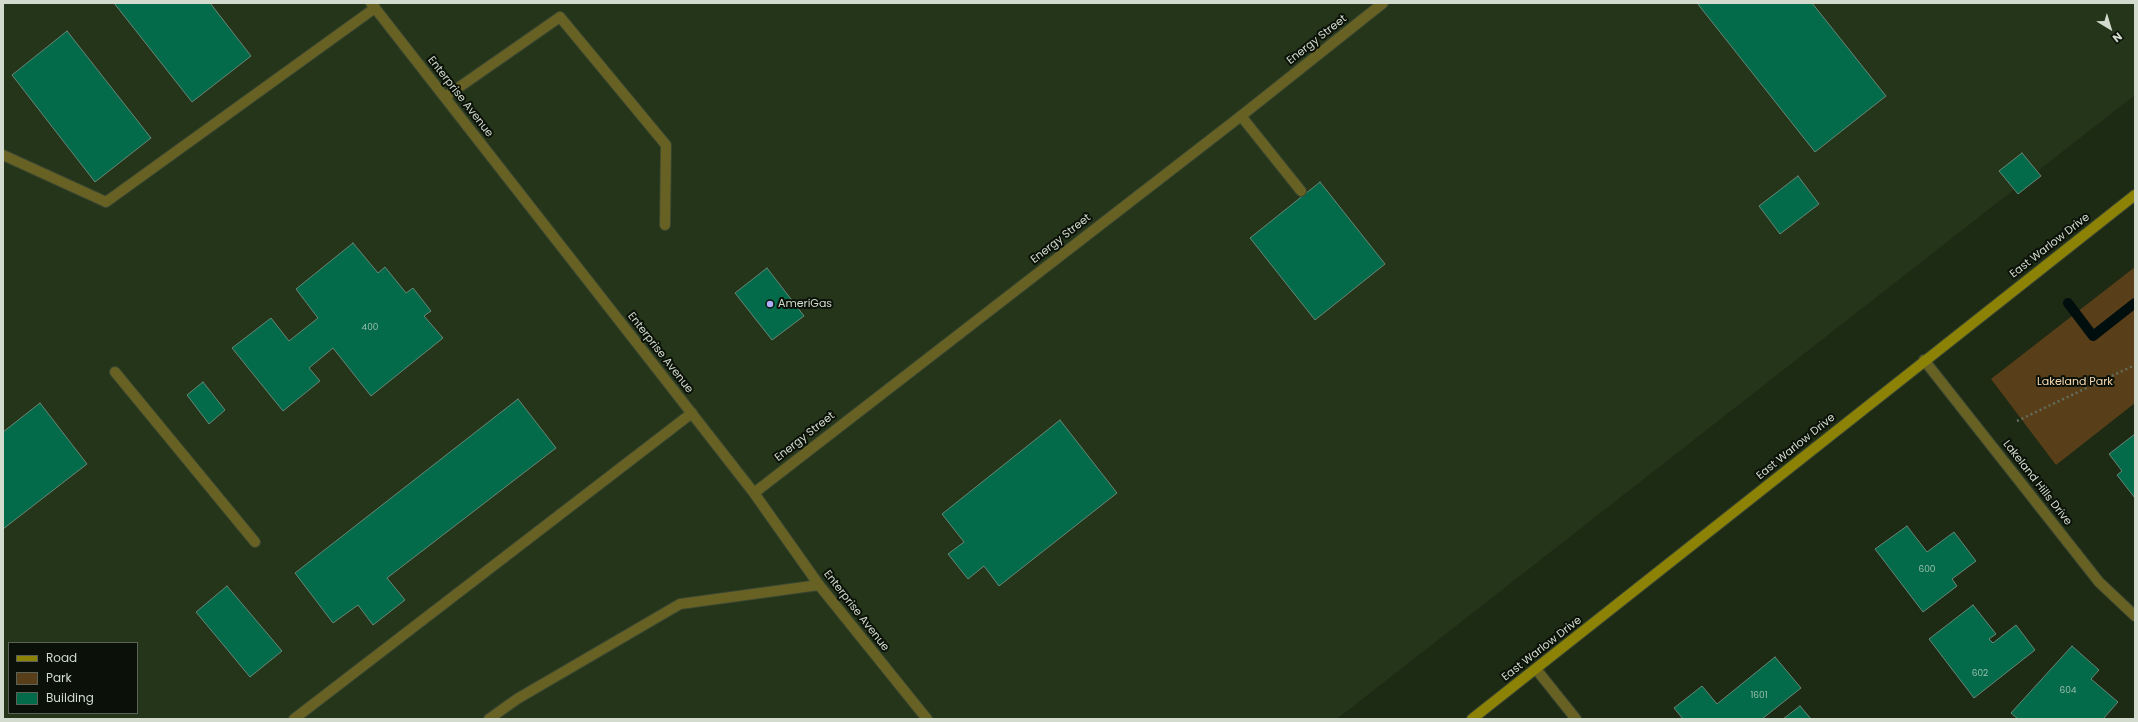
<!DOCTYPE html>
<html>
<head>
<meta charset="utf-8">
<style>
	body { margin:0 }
	#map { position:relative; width:2138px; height:722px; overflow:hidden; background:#1d2a14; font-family:Poppins,sans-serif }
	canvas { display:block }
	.frame { position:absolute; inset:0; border:4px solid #d2dbcd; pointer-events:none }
	.legend { position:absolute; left:8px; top:642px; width:130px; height:72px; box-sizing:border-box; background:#0b1108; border:1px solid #5b6257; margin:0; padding:5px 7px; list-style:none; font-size:12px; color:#d2dbcd }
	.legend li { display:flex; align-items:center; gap:8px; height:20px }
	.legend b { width:20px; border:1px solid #5b6257 }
	.north { position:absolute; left:2090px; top:8px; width:40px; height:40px; -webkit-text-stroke:3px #0b1108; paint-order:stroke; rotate:142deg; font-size:11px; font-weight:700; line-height:16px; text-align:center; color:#d2dbcd }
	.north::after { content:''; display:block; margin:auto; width:14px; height:18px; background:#d2dbcd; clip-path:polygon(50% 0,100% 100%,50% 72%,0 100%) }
</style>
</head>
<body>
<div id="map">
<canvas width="2138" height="722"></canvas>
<div class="frame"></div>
<ul class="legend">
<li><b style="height:5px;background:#8c8206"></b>Road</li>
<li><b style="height:11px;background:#583f19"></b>Park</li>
<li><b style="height:11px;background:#036a4a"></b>Building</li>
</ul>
<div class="north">N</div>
</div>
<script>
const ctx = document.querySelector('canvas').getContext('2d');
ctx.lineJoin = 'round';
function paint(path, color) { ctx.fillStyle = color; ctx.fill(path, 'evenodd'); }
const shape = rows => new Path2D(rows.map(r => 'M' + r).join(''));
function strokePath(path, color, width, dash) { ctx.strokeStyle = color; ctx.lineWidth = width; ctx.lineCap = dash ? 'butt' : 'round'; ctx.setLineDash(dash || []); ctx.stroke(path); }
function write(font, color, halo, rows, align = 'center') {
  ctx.font = font + ' Poppins,sans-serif'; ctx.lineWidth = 4; ctx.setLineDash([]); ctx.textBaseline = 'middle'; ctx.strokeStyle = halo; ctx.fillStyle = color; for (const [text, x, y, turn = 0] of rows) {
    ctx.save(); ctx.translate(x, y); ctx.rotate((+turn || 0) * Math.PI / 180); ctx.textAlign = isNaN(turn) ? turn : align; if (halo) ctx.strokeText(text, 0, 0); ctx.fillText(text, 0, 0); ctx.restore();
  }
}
const built = shape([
	[3,3,2135,3,2135,95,1337,719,3,719],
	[9,643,137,643,137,713,9,713]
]);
const green = shape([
	[2135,267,2135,403,2056,465,1991,379]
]);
const stream = shape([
	[2068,303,2093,336,2135,303]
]);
const building = shape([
	[114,3,210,3,251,56,192,102,114,3],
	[1697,3,1812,3,1886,96,1815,152,1697,3],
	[67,31,151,138,95,182,12,75,67,31],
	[2022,153,2041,176,2018,194,1999,171,2022,153],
	[1798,176,1819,204,1780,234,1759,206,1798,176],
	[1320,182,1385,264,1315,320,1250,238,1320,182],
	[353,243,378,273,385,267,406,293,413,288,431,311,424,316,443,338,371,396,333,348,309,368,320,381,283,411,232,348,271,318,289,341,318,318,296,289,353,243],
	[767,268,804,316,772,340,735,293,767,268],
	[203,382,225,410,209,424,187,395,203,382],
	[518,399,556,448,387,578,405,600,373,625,358,605,333,623,295,573,518,399],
	[40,403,87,464,3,529,3,432,40,403],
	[1060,420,1117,493,999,586,984,566,968,579,948,554,964,542,942,514,1060,420],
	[2135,434,2135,498,2117,475,2122,471,2109,454,2135,434],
	[1907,526,1927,552,1954,532,1976,561,1952,579,1957,586,1923,612,1875,549,1907,526],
	[227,586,282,651,250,677,196,612,227,586],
	[1973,605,1996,634,1989,639,1993,643,2016,625,2035,650,1974,698,1929,639,1973,605],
	[2072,646,2099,670,2091,679,2118,702,2103,719,2018,719,2011,713,2072,646],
	[1775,657,1801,688,1762,719,1683,719,1674,708,1702,686,1717,704,1775,657],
	[1800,706,1811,719,1783,719,1800,706]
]);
const path = shape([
	[2017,421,2135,365]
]);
const lane = shape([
	[445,97,560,17,666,145,665,225],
	[1241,116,1301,191],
	[3,155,106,202,375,8],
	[115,372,255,542],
	[294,719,692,413],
	[489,719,517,699,680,604,819,585]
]);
const street = shape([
	[371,3,754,493,819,585,927,719],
	[1924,360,2099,582,2135,616],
	[754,493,1241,116,1383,3],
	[1536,669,1576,719]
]);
const secondary = shape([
	[1472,719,2135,195]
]);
const markers = [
	[770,304,4,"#adaffb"]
];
const numberNames = [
	["400",370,328],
	["600",1927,570],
	["602",1980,674],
	["604",2068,691],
	["1601",1759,696]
];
const streetNames = [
	["Energy Street",1317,40,-38],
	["Enterprise Avenue",460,97,52],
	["Energy Street",1061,239,-38],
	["East Warlow Drive",2050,246,-38],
	["Enterprise Avenue",660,353,52],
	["Energy Street",805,437,-38],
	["East Warlow Drive",1796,447,-39],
	["Lakeland Hills Drive",2037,483,52],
	["Enterprise Avenue",856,611,52],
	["East Warlow Drive",1542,649,-38]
];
const poiNames = [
	["AmeriGas",778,304]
];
const parkNames = [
	["Lakeland Park",2075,382]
];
paint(built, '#243519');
paint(green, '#583f19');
strokePath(stream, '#000e0e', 10);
paint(building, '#036a4a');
strokePath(building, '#688778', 1);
strokePath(lane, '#3a4632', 12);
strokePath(street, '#3a4632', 12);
strokePath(secondary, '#3a4632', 12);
strokePath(path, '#636e5b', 2.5, [2, 3]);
strokePath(lane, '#676224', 10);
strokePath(street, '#676224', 10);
strokePath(secondary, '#8c8206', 10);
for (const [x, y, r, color] of markers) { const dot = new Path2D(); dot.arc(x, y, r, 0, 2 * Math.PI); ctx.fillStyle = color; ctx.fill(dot); strokePath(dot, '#0b1108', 1.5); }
write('9px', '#9ebfac', null, numberNames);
write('11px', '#d2dbcd', '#0b1108', streetNames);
write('11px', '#d2dbcd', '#0b1108', poiNames, 'left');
write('11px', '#f8dab3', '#0b1108', parkNames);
</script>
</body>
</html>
